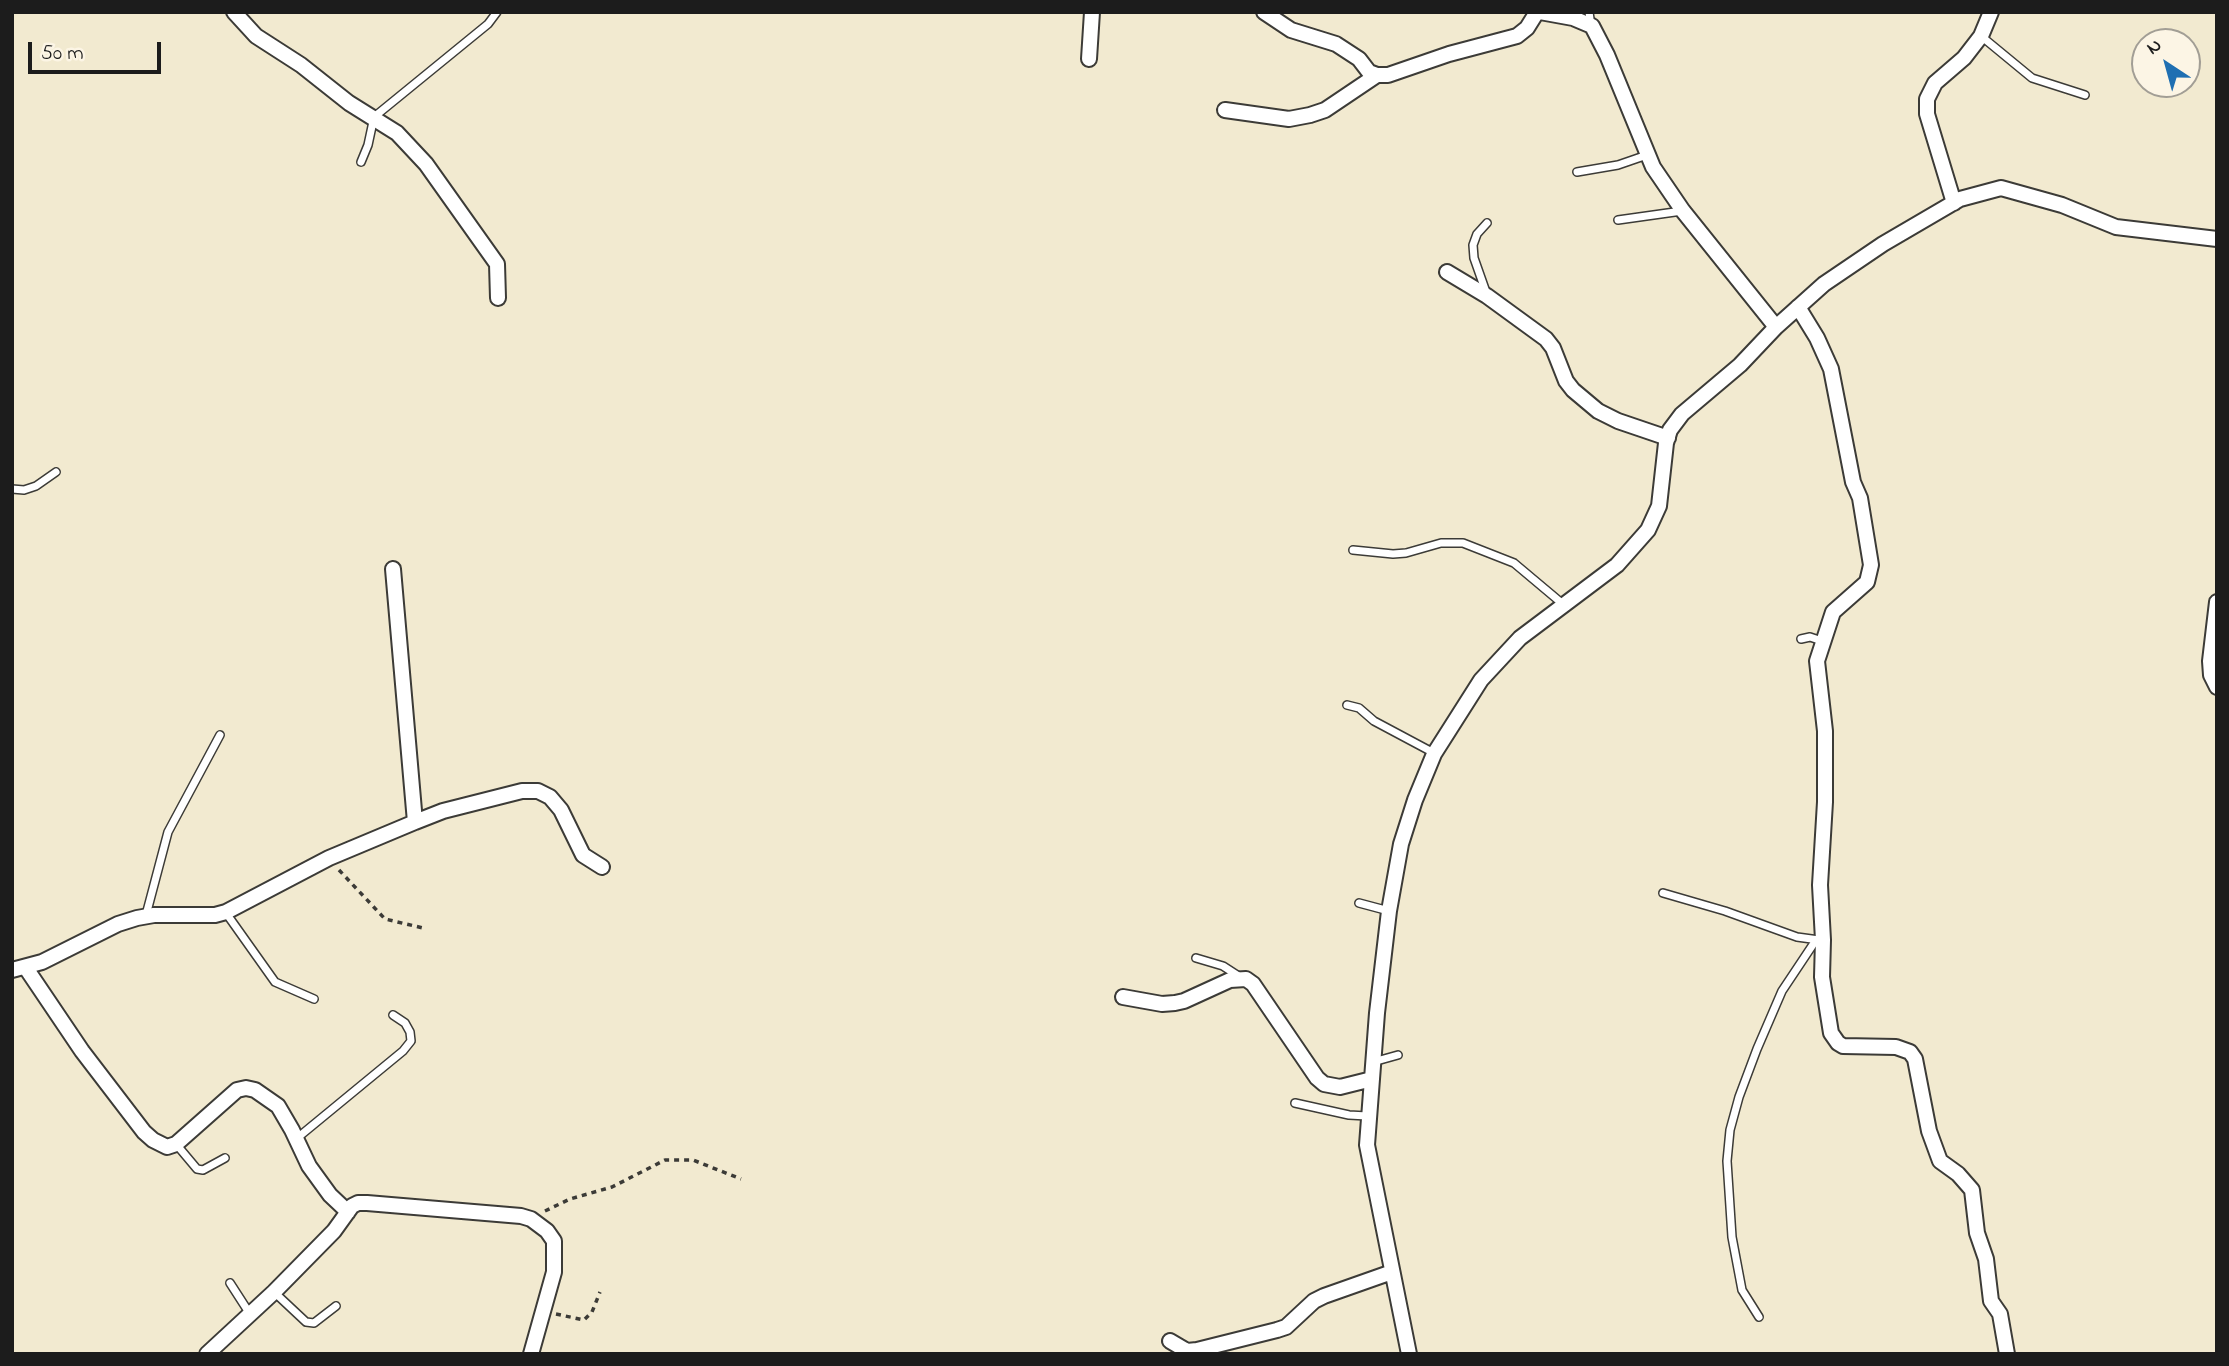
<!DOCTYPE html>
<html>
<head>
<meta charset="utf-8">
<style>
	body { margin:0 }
	#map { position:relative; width:2229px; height:1366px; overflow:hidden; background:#f2ead0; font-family:"Indie Flower",sans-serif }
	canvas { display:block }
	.frame { position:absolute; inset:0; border:14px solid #1c1c1c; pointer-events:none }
	.north { position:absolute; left:2131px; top:28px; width:70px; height:70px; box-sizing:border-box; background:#fcf5e5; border:2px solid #a29e95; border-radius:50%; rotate:324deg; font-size:19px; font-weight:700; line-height:28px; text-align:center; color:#1c1c1c }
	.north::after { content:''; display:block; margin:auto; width:24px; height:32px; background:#1f6fb2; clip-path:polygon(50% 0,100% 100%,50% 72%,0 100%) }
	.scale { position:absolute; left:28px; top:42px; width:133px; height:32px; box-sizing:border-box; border:4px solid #1c1c1c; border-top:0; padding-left:9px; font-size:21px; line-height:24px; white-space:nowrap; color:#1c1c1c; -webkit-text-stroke:5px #fcf5e5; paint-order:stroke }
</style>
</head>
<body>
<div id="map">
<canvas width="2229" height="1366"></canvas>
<div class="frame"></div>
<div class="north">N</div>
<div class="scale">50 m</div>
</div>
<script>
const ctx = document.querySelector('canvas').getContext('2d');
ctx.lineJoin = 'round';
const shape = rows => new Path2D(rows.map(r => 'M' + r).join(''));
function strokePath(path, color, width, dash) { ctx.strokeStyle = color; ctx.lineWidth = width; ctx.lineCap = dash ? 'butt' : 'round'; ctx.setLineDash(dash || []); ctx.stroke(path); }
const path = shape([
	[339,870,385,919,423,928],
	[545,1211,570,1199,612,1187,665,1160,693,1160,741,1179],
	[556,1314,584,1320,592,1312,600,1292]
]);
const lane = shape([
	[1589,12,1591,26],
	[1981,36,2032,78,2085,95],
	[361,162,368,145,374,117,488,24,497,12],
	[1577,172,1618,165,1647,155],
	[1618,220,1682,211],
	[1486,292,1474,258,1473,245,1477,234,1487,223],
	[12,489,24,490,36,486,56,472],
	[1353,550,1393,554,1406,553,1441,543,1463,543,1514,563,1564,605],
	[1801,639,1810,637,1822,641],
	[1347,705,1359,708,1374,721,1434,753],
	[1663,893,1725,911,1797,937,1819,940],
	[1359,903,1389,911],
	[226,913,275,982,314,999],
	[146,915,168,832,220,735],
	[1196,958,1223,966,1240,977],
	[1373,1062,1398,1055],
	[1295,1103,1349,1115,1367,1116],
	[296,1139,403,1051,411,1041,410,1032,405,1023,393,1015],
	[176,1144,197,1169,203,1170,225,1158],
	[230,1283,250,1314],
	[274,1292,306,1322,314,1323,336,1306],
	[1759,1317,1742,1290,1732,1237,1727,1161,1730,1130,1739,1097,1757,1049,1782,991,1816,940]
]);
const street = shape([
	[234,12,256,36,301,65,349,103,397,133,426,164,497,264,498,298],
	[1264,12,1291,30,1336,44,1359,59,1369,72,1377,75,1388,75,1449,54,1517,36,1527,28,1537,12],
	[1540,12,1573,18,1592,26,1607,55,1653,167,1683,211,1776,327],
	[1089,59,1092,12],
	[1225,110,1289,119,1310,115,1325,110,1377,75],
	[1954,203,1927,114,1927,99,1935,83,1964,58,1981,36,1991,12],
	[1447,272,1487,296,1546,339,1553,348,1566,381,1573,390,1598,411,1618,421,1668,438],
	[1798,307,1817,338,1831,369,1853,482,1860,498,1871,565,1867,582,1833,612,1817,661,1825,731,1825,802,1820,885,1823,940,1822,977,1831,1033,1838,1043,1843,1046,1896,1047,1910,1052,1915,1059,1929,1131,1940,1161,1958,1174,1972,1190,1977,1233,1986,1259,1991,1301,2000,1314,2007,1354],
	[393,569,415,822],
	[2217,602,2210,661,2211,675,2217,687],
	[26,968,82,1051,144,1132,153,1140,167,1147,176,1144,237,1090,246,1088,255,1090,278,1106,292,1130,309,1166,330,1195,348,1212],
	[12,970,42,962,118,924,137,918,154,915,215,915,226,912,329,858,415,822,443,811,522,791,538,791,550,797,561,810,583,855,602,867],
	[1123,997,1162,1004,1175,1003,1184,1001,1230,980,1246,979,1253,984,1317,1078,1324,1084,1340,1087,1372,1079],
	[1170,1341,1187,1351,1197,1350,1277,1330,1286,1327,1314,1301,1324,1296,1392,1272],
	[207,1354,274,1292,334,1231,352,1206,358,1203,367,1203,521,1216,531,1219,547,1231,554,1241,554,1272,531,1354],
	[1409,1354,1367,1145,1377,1013,1389,911,1401,844,1415,800,1434,754,1481,680,1520,638,1617,565,1648,530,1659,506,1666,443,1670,430,1682,414,1740,365,1776,327,1824,284,1883,244,1960,199,2001,188,2062,205,2116,227,2217,239]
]);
strokePath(lane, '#3c3b37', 10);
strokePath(street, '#3c3b37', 18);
strokePath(path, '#3c3b37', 3.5, [5, 5]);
strokePath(lane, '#fff', 7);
strokePath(street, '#fff', 14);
</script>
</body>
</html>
